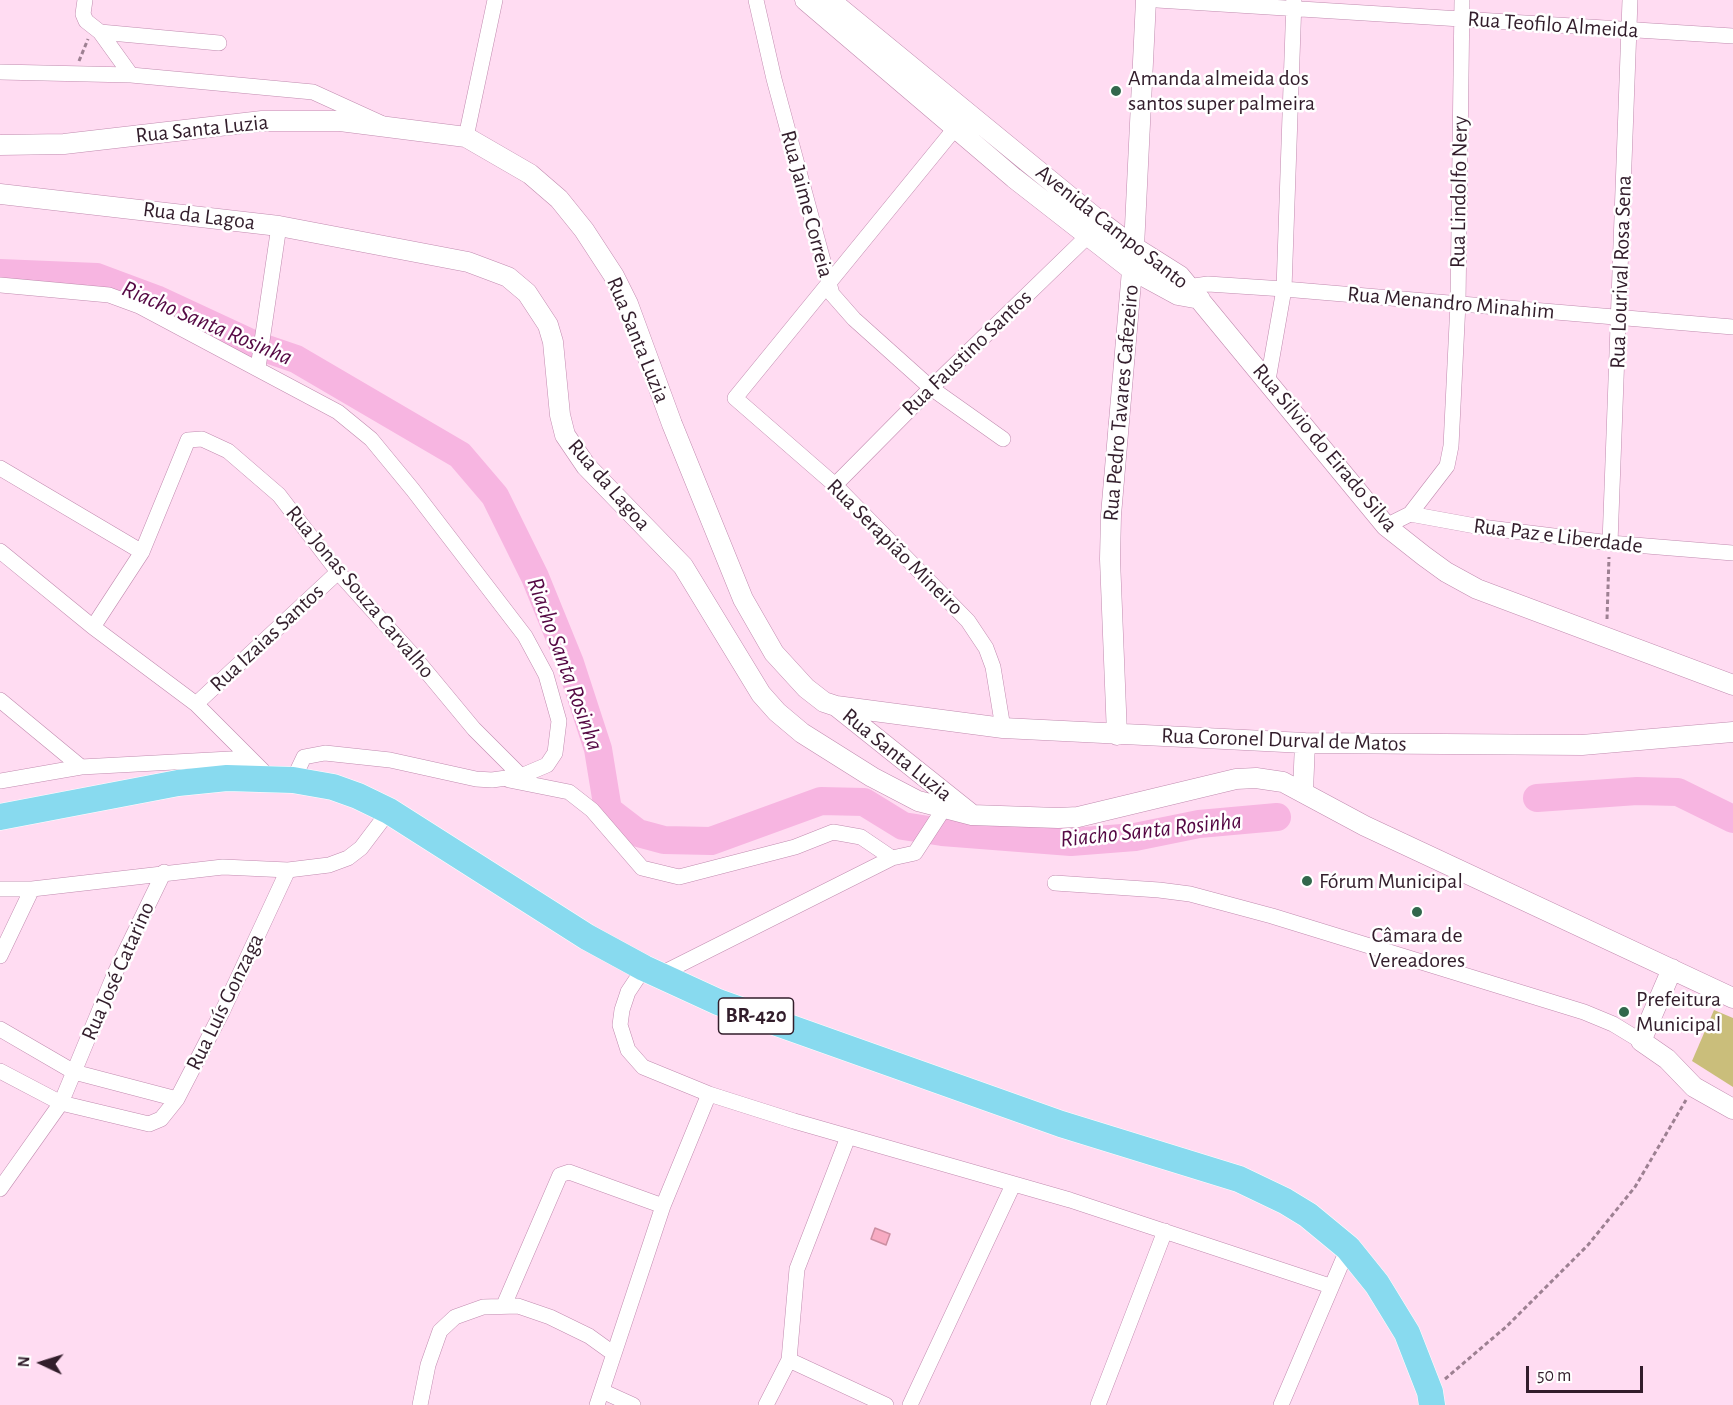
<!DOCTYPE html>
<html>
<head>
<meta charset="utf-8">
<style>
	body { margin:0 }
	#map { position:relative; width:1733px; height:1405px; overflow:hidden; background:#ffdcf2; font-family:"Alegreya Sans",sans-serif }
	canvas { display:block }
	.north { position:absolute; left:12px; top:1333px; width:60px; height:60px; -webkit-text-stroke:4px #fff; paint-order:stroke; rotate:274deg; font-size:16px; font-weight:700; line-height:24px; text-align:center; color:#321d2b }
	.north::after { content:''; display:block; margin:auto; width:21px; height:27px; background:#321d2b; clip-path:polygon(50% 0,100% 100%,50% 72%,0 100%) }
	.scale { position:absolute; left:1526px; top:1366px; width:117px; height:27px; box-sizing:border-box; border:3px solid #321d2b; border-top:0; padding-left:8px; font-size:18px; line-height:21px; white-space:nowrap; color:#321d2b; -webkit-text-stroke:4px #fff; paint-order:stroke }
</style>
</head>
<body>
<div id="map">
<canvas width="1733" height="1405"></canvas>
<div class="north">N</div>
<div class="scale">50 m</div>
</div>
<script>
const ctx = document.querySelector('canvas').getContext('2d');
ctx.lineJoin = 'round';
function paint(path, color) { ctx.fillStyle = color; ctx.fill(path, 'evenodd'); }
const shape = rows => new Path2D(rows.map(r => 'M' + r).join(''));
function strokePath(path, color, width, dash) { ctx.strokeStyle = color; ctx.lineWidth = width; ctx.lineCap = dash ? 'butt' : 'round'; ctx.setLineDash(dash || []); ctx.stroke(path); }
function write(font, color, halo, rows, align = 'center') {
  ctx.font = font + ' "Alegreya Sans",sans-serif'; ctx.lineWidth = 5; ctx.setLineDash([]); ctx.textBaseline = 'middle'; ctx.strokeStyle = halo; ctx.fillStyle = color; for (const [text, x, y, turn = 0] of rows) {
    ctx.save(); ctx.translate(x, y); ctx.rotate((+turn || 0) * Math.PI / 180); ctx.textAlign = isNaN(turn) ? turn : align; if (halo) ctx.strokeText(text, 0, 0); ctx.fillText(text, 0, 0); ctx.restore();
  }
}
const green = shape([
	[1714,1010,1733,1018,1733,1087,1692,1061]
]);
const river = shape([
	[0,273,97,277,156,299,255,345,296,359,460,455,495,496,535,577,570,663,598,749,608,810,638,833,664,840,711,841,821,801,864,802,903,826,942,832,1071,842,1135,837,1199,824,1277,817],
	[1537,798,1637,791,1678,792,1733,819]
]);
const building = shape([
	[875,1228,890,1234,886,1245,871,1239,875,1228]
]);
const path = shape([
	[79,61,88,39],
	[1607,619,1609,557],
	[1445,1379,1507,1326,1588,1245,1635,1187,1686,1100]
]);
const minor = shape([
	[85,0,83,14,86,21,100,32,219,43],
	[756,0,774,79,832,294,854,319,931,388,1003,439],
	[1157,0,1733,36],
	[0,72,131,75,100,32],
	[131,75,313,92,381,123],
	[961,121,735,398,835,485,968,621,986,648,993,667,1003,728],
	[466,137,495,0],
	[0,285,109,295,139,306,338,412,371,439,413,490,525,636,546,675,559,721,555,753,547,765,521,776,492,780,476,779,390,760,325,753,304,757,293,780],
	[1180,288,1208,284,1284,289,1733,327],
	[258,368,279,226],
	[1268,380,1284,289,1294,0],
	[0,468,142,552],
	[835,485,931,388,1095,229],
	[1410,514,1447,466,1451,446,1458,303,1462,0],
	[1386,526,1410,514,1481,527,1610,543,1733,553],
	[1610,543,1630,0],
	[0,551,93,627,196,704,270,778],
	[93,627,142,552,188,440,202,439,228,451,279,495,338,572,411,653,474,729,521,776],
	[0,700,81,767],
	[196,704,338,572],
	[509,780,569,792,592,810,642,868,679,877,795,847,833,832,861,837,892,858],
	[0,781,81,767,249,758],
	[1055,883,1159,890,1190,894,1272,916,1584,1012,1613,1024,1641,1041],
	[0,889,32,889,223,867,288,870,329,865,348,858,361,848,389,811],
	[0,956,32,889],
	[644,968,628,992,622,1010,620,1025,628,1050,643,1067,709,1094,794,1121,1070,1200,1330,1286],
	[659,975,892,858,915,853,943,810],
	[0,1029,74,1072,177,1099],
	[0,1071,61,1103,149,1124,161,1119,177,1099,223,1010,288,870],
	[0,1189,61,1103,115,973,164,872],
	[504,1305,560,1175,569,1172,663,1206],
	[789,1360,886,1405],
	[602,1391,633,1405],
	[420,1405,428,1365,440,1331,455,1317,483,1307,518,1306,550,1317,589,1336,614,1354],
	[597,1405,663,1206,709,1094],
	[766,1405,789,1360,797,1269,848,1137],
	[910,1405,1013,1185],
	[1098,1405,1165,1231],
	[1281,1405,1348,1248]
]);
const tertiary = shape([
	[805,0,1014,178,1132,270,1178,295,1200,299],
	[830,0,1102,223,1134,247,1180,276,1386,526,1424,556,1446,572,1477,589,1733,685],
	[0,145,64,144,262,121,340,121,466,137,530,174,559,199,584,230,614,276,628,304,672,424,743,599,774,653,806,688,824,702,836,706,970,813],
	[0,194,279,226,468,262,508,277,527,293,548,325,553,342,560,415,565,435,586,466,683,566,761,694,777,712,802,733,872,777,918,801,972,815,1058,818,1078,817,1236,779,1256,778,1283,782,1365,826,1733,998],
	[836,706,1003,728,1305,743,1582,745,1733,732],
	[1117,735,1110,559,1111,515,1134,247,1146,0],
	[1303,791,1305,743],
	[1672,969,1641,1041,1667,1059,1694,1087,1733,1109]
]);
const primary = shape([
	[0,817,178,783,227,778,293,780,333,787,358,796,389,811,587,937,644,968,718,1002,1061,1124,1239,1179,1285,1201,1308,1215,1348,1248,1377,1284,1407,1333,1430,1392,1432,1405]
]);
const markers = [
	[1116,91,6,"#32674c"],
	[1307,881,6,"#32674c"],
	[1417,912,6,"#32674c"],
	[1624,1012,6,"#32674c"]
];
const shields = [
	[756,1016,75]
];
const shieldNames = [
	["BR-420",756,1016]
];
const streetNames = [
	["Rua Teofilo Almeida",1553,25,4],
	["Rua Santa Luzia",202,129,-6],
	["Rua Lindolfo Nery",1459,192,-89],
	["Rua Jaime Correia",807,204,75],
	["Rua da Lagoa",199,216,7],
	["Avenida Campo Santo",1112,227,38],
	["Rua Lourival Rosa Sena",1621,272,-88],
	["Rua Menandro Minahim",1451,303,5],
	["Rua Santa Luzia",638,340,68],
	["Rua Faustino Santos",967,353,-44],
	["Rua Pedro Tavares Cafezeiro",1121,403,-85],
	["Rua Silvio do Eirado Silva",1325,448,50],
	["Rua da Lagoa",609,485,49],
	["Rua Paz e Liberdade",1558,536,7],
	["Rua Serapião Mineiro",895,547,45],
	["Rua Jonas Souza Carvalho",360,592,50],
	["Rua Izaias Santos",267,638,-43],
	["Rua Coronel Durval de Matos",1284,740,2],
	["Rua Santa Luzia",897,755,39],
	["Rua José Catarino",118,971,-66],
	["Rua Luís Gonzaga",225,1002,-64]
];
const poiNames = [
	["Amanda almeida dos",1128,78],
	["santos super palmeira",1128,103],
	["Fórum Municipal",1319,881],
	["Câmara de",1417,935,"center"],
	["Vereadores",1417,960,"center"],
	["Prefeitura",1636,999],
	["Municipal",1636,1024]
];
const waterNames = [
	["Riacho Santa Rosinha",207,323,23],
	["Riacho Santa Rosinha",565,664,70],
	["Riacho Santa Rosinha",1151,830,-6]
];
paint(green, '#cabe7b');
strokePath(river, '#f7b5e1', 28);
paint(building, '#f8abc3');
strokePath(building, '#cc8ea1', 1.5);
strokePath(minor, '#c18baf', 16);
strokePath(tertiary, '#c18baf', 21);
strokePath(primary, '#fff', 27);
strokePath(path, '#9d8092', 3, [4.5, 3]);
strokePath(minor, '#fff', 15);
strokePath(tertiary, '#fff', 20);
strokePath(primary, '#88daef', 26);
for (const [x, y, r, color] of markers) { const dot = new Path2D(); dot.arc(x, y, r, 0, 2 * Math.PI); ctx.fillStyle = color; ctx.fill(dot); strokePath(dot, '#fff', 2); }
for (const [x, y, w] of shields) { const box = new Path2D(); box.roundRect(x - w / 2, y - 18, w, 36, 4.5); ctx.fillStyle = '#fff'; ctx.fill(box); strokePath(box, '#321d2b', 1.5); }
write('bold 21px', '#321d2b', null, shieldNames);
write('22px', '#321d2b', '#fff', streetNames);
write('22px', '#321d2b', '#fff', poiNames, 'left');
write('italic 24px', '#550844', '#fff', waterNames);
</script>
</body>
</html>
